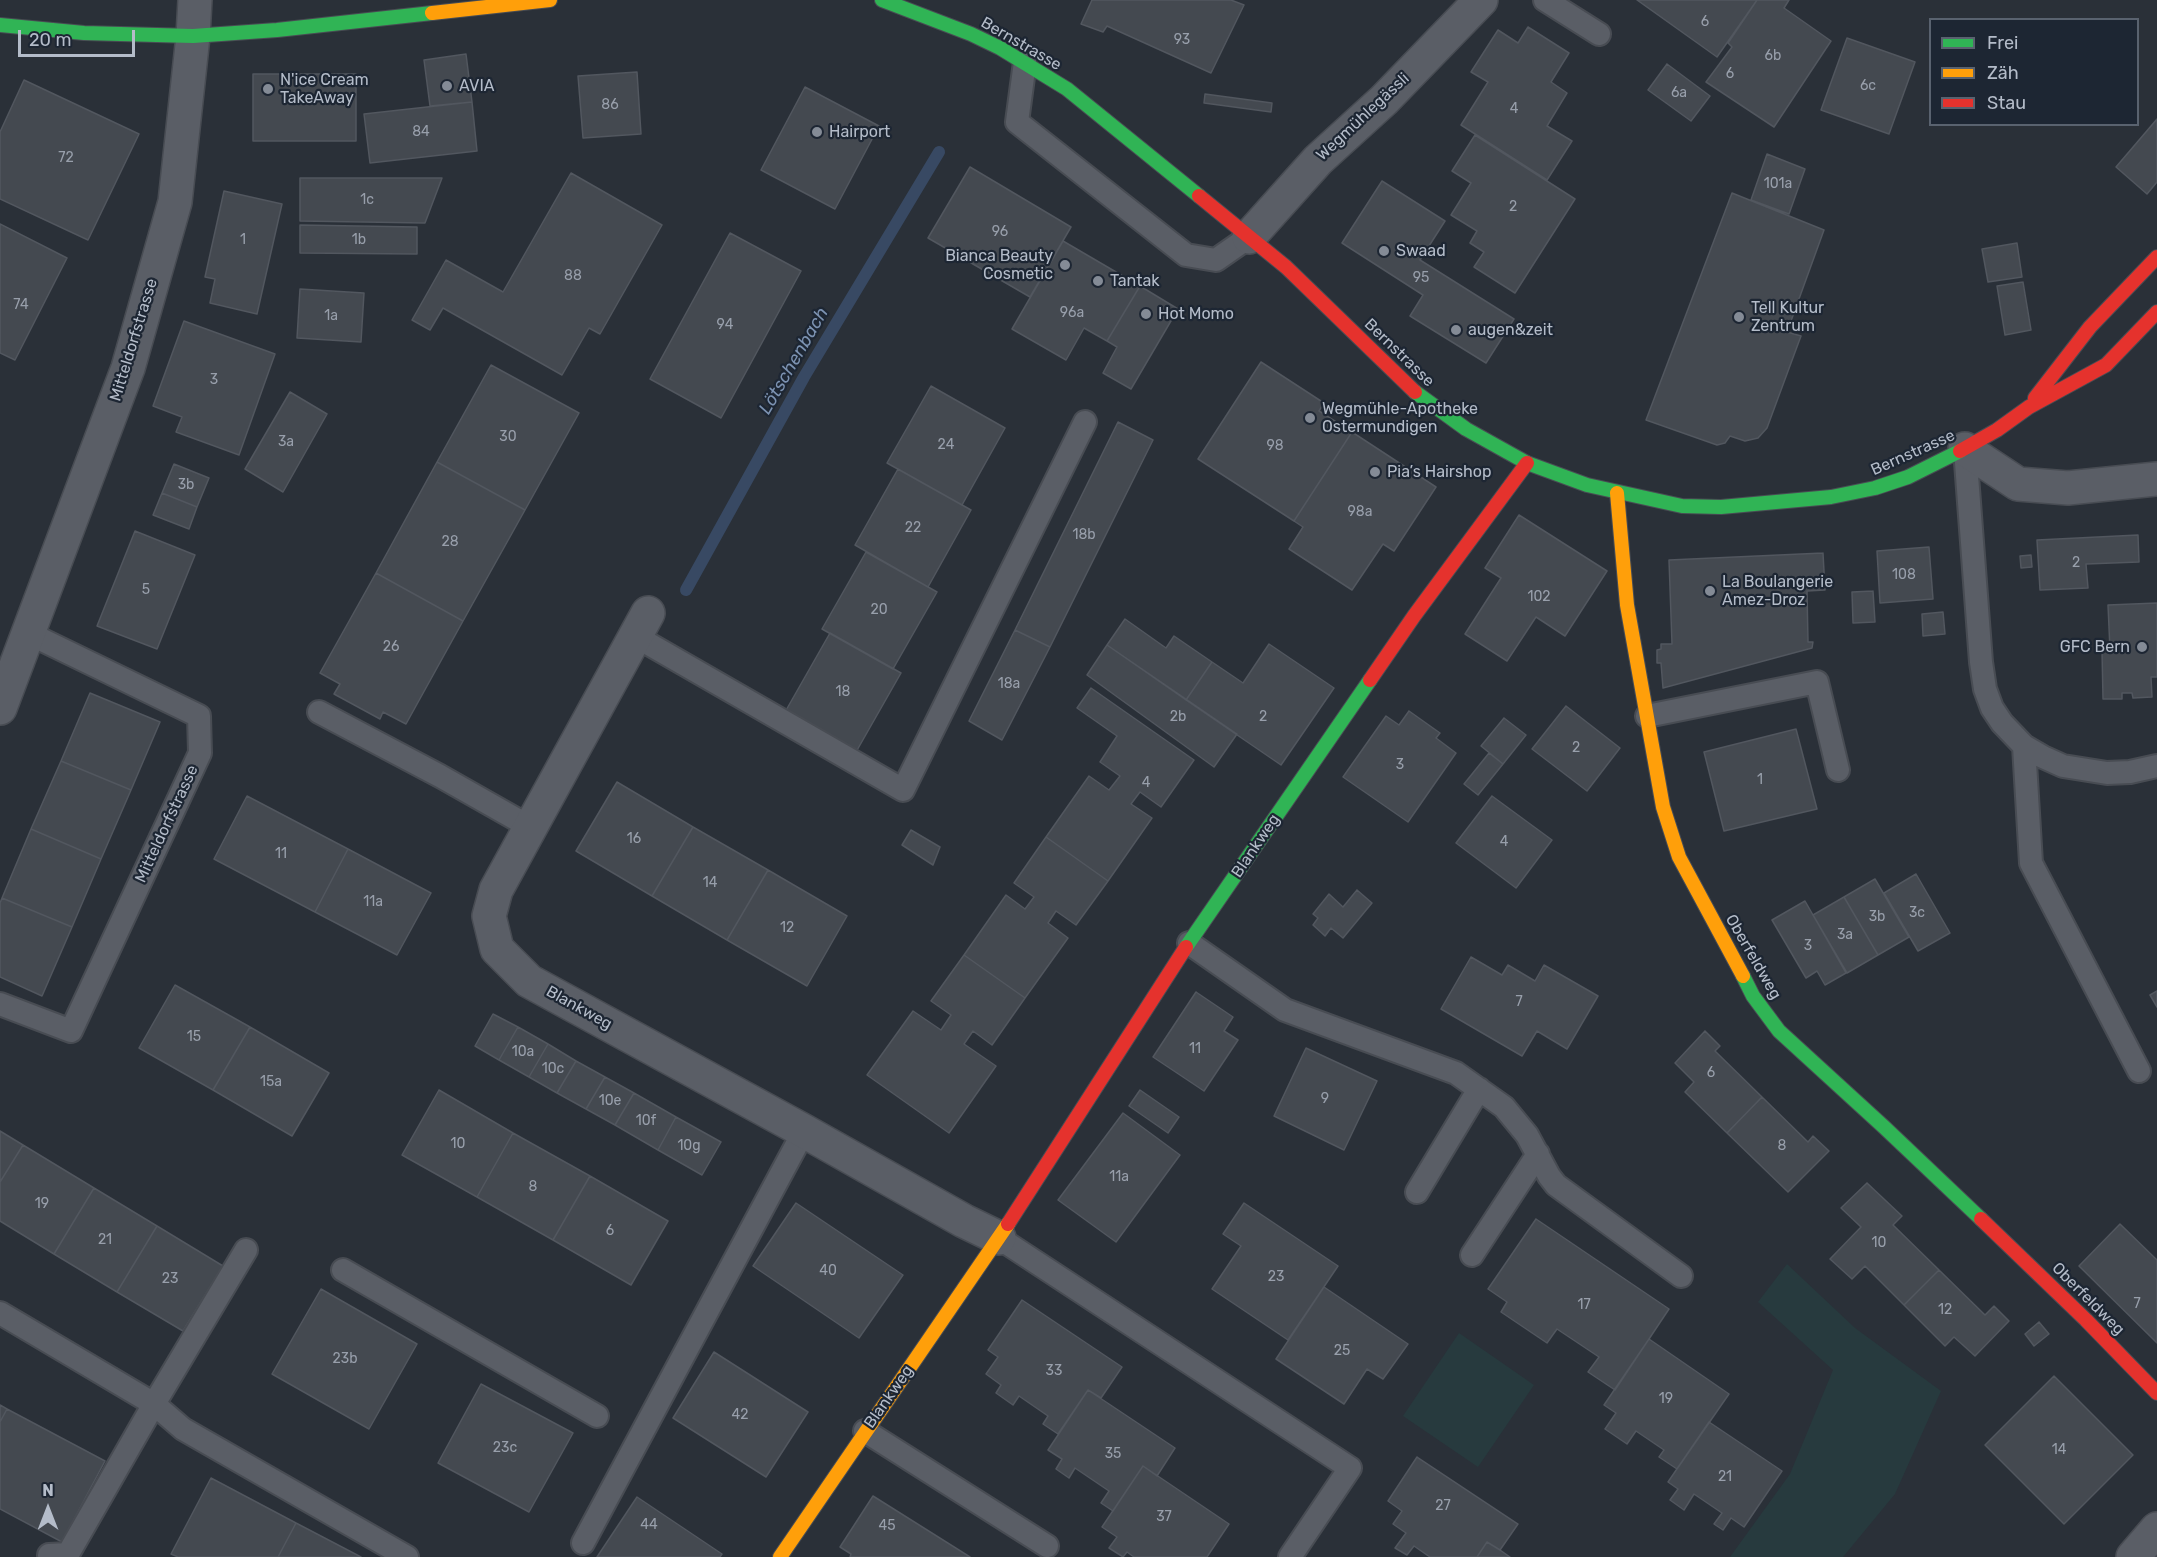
<!DOCTYPE html>
<html>
<head>
<meta charset="utf-8">
<style>
	body { margin:0 }
	#map { position:relative; width:2157px; height:1557px; overflow:hidden; background:#2a3038; font-family:Rubik,sans-serif }
	canvas { display:block }
	.legend { position:absolute; left:1929px; top:18px; width:210px; height:108px; box-sizing:border-box; background:#1d2633; border:2px solid #59626f; margin:0; padding:8px 10px; list-style:none; font-size:18px; color:#b4bcc9 }
	.legend li { display:flex; align-items:center; gap:12px; height:30px }
	.legend b { width:30px; border:2px solid #59626f }
	.north { position:absolute; left:18px; top:1479px; width:60px; height:60px; -webkit-text-stroke:4px #1d2633; paint-order:stroke; rotate:0deg; font-size:16px; font-weight:700; line-height:24px; text-align:center; color:#b4bcc9 }
	.north::after { content:''; display:block; margin:auto; width:21px; height:27px; background:#b4bcc9; clip-path:polygon(50% 0,100% 100%,50% 72%,0 100%) }
	.scale { position:absolute; left:18px; top:30px; width:117px; height:27px; box-sizing:border-box; border:3px solid #b4bcc9; border-top:0; padding-left:8px; font-size:18px; line-height:21px; white-space:nowrap; color:#b4bcc9; -webkit-text-stroke:4px #1d2633; paint-order:stroke }
</style>
</head>
<body>
<div id="map">
<canvas width="2157" height="1557"></canvas>
<ul class="legend">
<li><b style="height:8px;background:#30b455"></b>Frei</li>
<li><b style="height:8px;background:#ff9f0a"></b>Zäh</li>
<li><b style="height:8px;background:#e5322d"></b>Stau</li>
</ul>
<div class="north">N</div>
<div class="scale">20 m</div>
</div>
<script>
const ctx = document.querySelector('canvas').getContext('2d');
ctx.lineJoin = 'round';
function paint(path, color) { ctx.fillStyle = color; ctx.fill(path, 'evenodd'); }
const shape = rows => new Path2D(rows.map(r => 'M' + r).join(''));
function strokePath(path, color, width, dash) { ctx.strokeStyle = color; ctx.lineWidth = width; ctx.lineCap = dash ? 'butt' : 'round'; ctx.setLineDash(dash || []); ctx.stroke(path); }
function write(font, color, halo, rows, align = 'center') {
  ctx.font = font + ' Rubik,sans-serif'; ctx.lineWidth = 4.5; ctx.setLineDash([]); ctx.textBaseline = 'middle'; ctx.strokeStyle = halo; ctx.fillStyle = color; for (const [text, x, y, turn = 0] of rows) {
    ctx.save(); ctx.translate(x, y); ctx.rotate((+turn || 0) * Math.PI / 180); ctx.textAlign = isNaN(turn) ? turn : align; if (halo) ctx.strokeText(text, 0, 0); ctx.fillText(text, 0, 0); ctx.restore();
  }
}
const green = shape([
	[1787,1264,1855,1328,1941,1391,1895,1494,1843,1557,1730,1557,1790,1474,1833,1370,1758,1302],
	[1459,1333,1534,1385,1478,1467,1403,1416]
]);
const stream = shape([
	[686,590,804,377,939,152]
]);
const building = shape([
	[1092,0,1231,0,1244,5,1211,73,1107,26,1103,32,1081,24,1092,0],
	[1637,0,1757,0,1717,57,1637,0],
	[1757,0,1789,0,1784,8,1831,41,1774,127,1706,82,1732,47,1728,43,1757,0],
	[1528,27,1569,53,1551,82,1567,93,1547,126,1572,141,1547,180,1461,125,1488,82,1471,72,1498,30,1518,43,1528,27],
	[1847,38,1915,62,1889,134,1821,110,1847,38],
	[466,54,472,102,430,106,424,60,466,54],
	[1667,64,1710,96,1691,121,1648,90,1667,64],
	[637,72,641,134,583,138,578,76,637,72],
	[253,74,356,74,356,141,253,141,253,74],
	[24,80,139,134,88,240,0,199,0,132,24,80],
	[805,87,879,126,835,209,761,170,805,87],
	[1205,94,1272,103,1271,112,1204,103,1205,94],
	[472,102,477,151,370,163,364,114,472,102],
	[2157,119,2157,182,2147,194,2116,167,2157,119],
	[1475,135,1575,199,1515,293,1474,267,1484,252,1470,243,1477,231,1451,215,1471,183,1452,171,1475,135],
	[1767,154,1805,169,1789,214,1751,200,1767,154],
	[970,167,1071,227,1030,297,928,238,970,167],
	[571,173,662,225,600,334,589,328,562,375,443,308,430,330,412,320,446,260,503,292,571,173],
	[300,178,442,178,425,223,300,221,300,178],
	[1382,181,1445,221,1420,260,1514,319,1486,363,1410,316,1423,295,1342,243,1382,181],
	[224,191,282,204,257,314,210,303,215,279,205,277,224,191],
	[1732,193,1824,230,1787,332,1801,336,1767,428,1758,438,1745,441,1730,436,1725,443,1717,445,1646,420,1732,193],
	[0,224,67,258,15,360,0,353,0,224],
	[300,225,417,227,417,254,300,253,300,225],
	[730,233,801,271,721,418,650,379,730,233],
	[1063,241,1140,286,1107,341,1084,328,1066,360,1012,329,1063,241],
	[2017,243,2022,277,1988,282,1982,249,2017,243],
	[2023,282,2031,330,2005,335,1997,286,2023,282],
	[1140,286,1178,309,1131,389,1103,373,1117,347,1107,341,1140,286],
	[300,289,364,293,361,342,297,338,300,289],
	[184,321,275,354,239,455,176,432,182,417,153,406,184,321],
	[1261,362,1324,403,1319,411,1352,432,1294,521,1198,459,1261,362],
	[491,365,579,413,525,510,437,462,491,365],
	[931,386,1005,428,962,505,887,463,931,386],
	[290,392,327,414,283,492,245,469,290,392],
	[1118,422,1153,440,1050,647,1015,630,1118,422],
	[1352,432,1436,487,1394,551,1383,544,1352,590,1289,549,1303,527,1294,521,1352,432],
	[437,462,525,510,463,621,376,573,437,462],
	[174,464,209,478,197,507,162,493,174,464],
	[898,469,971,510,928,587,855,545,898,469],
	[162,493,197,507,189,529,153,515,162,493],
	[1519,515,1607,571,1565,636,1536,617,1507,661,1465,634,1501,578,1485,568,1519,515],
	[135,531,195,555,157,649,97,626,135,531],
	[2138,535,2139,562,2086,564,2088,588,2040,590,2037,540,2138,535],
	[1929,547,1933,599,1880,603,1877,551,1929,547],
	[866,552,937,592,893,669,822,629,866,552],
	[1823,553,1825,590,1807,591,1808,642,1813,642,1812,648,1663,688,1661,663,1657,663,1657,650,1661,649,1661,644,1672,644,1669,560,1823,553],
	[2031,555,2032,567,2021,568,2020,556,2031,555],
	[376,573,463,621,406,724,383,712,380,719,334,694,340,684,320,673,376,573],
	[1873,591,1875,622,1853,623,1852,592,1873,591],
	[2157,603,2157,677,2151,677,2152,697,2133,698,2132,693,2122,693,2122,699,2103,699,2102,651,2110,650,2108,605,2157,603],
	[1943,612,1945,634,1923,636,1922,614,1943,612],
	[1125,619,1166,648,1174,636,1212,662,1186,700,1107,645,1125,619],
	[1015,630,1050,647,1002,740,969,721,1015,630],
	[830,633,901,673,856,752,785,712,830,633],
	[1269,644,1334,688,1281,765,1186,700,1212,662,1243,683,1269,644],
	[1107,645,1237,734,1214,767,1087,675,1107,645],
	[1091,688,1194,760,1161,807,1140,792,1131,804,1152,818,1108,881,1046,837,1089,776,1109,790,1120,776,1100,762,1117,736,1077,708,1091,688],
	[90,693,160,722,131,790,61,761,90,693],
	[1566,706,1620,748,1587,791,1532,749,1566,706],
	[1409,711,1440,733,1436,738,1456,753,1408,822,1343,777,1386,716,1399,725,1409,711],
	[1504,718,1526,735,1503,764,1481,746,1504,718],
	[1796,729,1817,809,1724,831,1704,752,1796,729],
	[1489,753,1503,764,1478,795,1464,784,1489,753],
	[61,761,131,790,101,859,31,829,61,761],
	[617,782,693,827,652,896,576,851,617,782],
	[247,796,348,849,315,912,214,859,247,796],
	[1492,796,1552,840,1516,888,1456,843,1492,796],
	[693,827,768,870,727,940,652,896,693,827],
	[31,829,101,859,72,927,2,898,31,829],
	[911,830,940,847,933,865,902,845,911,830],
	[1046,837,1108,881,1076,925,1056,911,1048,923,1068,938,1025,998,964,955,1006,895,1025,909,1034,897,1014,883,1046,837],
	[348,849,431,893,397,955,315,912,348,849],
	[768,870,847,916,807,986,727,940,768,870],
	[1916,874,1950,933,1918,951,1884,893,1916,874],
	[1875,879,1909,937,1878,955,1844,897,1875,879],
	[1357,890,1372,903,1343,938,1331,928,1325,936,1313,925,1318,918,1313,914,1329,894,1343,907,1357,890],
	[1844,897,1878,955,1847,973,1813,915,1844,897],
	[2,898,72,927,42,996,0,977,0,903,2,898],
	[1805,901,1846,973,1825,985,1817,971,1806,978,1772,920,1805,901],
	[964,955,1025,998,992,1045,973,1031,964,1044,996,1066,949,1133,867,1075,913,1011,941,1030,951,1015,931,1001,964,955],
	[1471,957,1502,975,1508,965,1535,981,1544,965,1598,996,1567,1049,1537,1031,1522,1056,1441,1009,1471,957],
	[175,985,250,1027,213,1090,139,1048,175,985],
	[2157,991,2157,1007,2150,995,2157,991],
	[1196,992,1233,1017,1224,1031,1238,1040,1204,1091,1153,1057,1196,992],
	[493,1014,518,1027,499,1060,475,1046,493,1014],
	[250,1027,329,1073,292,1136,213,1090,250,1027],
	[518,1027,548,1044,529,1077,499,1060,518,1027],
	[1705,1031,1720,1046,1715,1051,1762,1097,1727,1133,1685,1092,1694,1082,1675,1063,1705,1031],
	[548,1044,576,1061,557,1093,529,1077,548,1044],
	[1306,1048,1377,1081,1344,1150,1274,1116,1306,1048],
	[576,1061,605,1077,586,1109,557,1093,576,1061],
	[605,1077,634,1093,615,1125,586,1109,605,1077],
	[439,1090,513,1133,477,1197,402,1155,439,1090],
	[1140,1090,1179,1117,1168,1133,1129,1106,1140,1090],
	[634,1093,676,1117,658,1150,615,1125,634,1093],
	[1762,1097,1808,1142,1813,1136,1829,1151,1788,1192,1727,1133,1762,1097],
	[1123,1113,1180,1155,1116,1242,1058,1200,1123,1113],
	[676,1117,721,1142,702,1175,658,1150,676,1117],
	[0,1131,23,1145,0,1182,0,1131],
	[513,1133,590,1176,553,1240,477,1197,513,1133],
	[23,1145,94,1188,54,1254,0,1221,0,1182,23,1145],
	[590,1176,668,1221,631,1285,553,1240,590,1176],
	[1867,1183,1902,1216,1893,1225,1939,1270,1904,1305,1865,1266,1852,1279,1830,1259,1861,1227,1841,1208,1867,1183],
	[94,1188,157,1226,117,1292,54,1254,94,1188],
	[796,1203,903,1275,859,1338,753,1266,796,1203],
	[1244,1203,1338,1266,1288,1340,1212,1289,1241,1246,1223,1234,1244,1203],
	[1536,1219,1669,1309,1615,1390,1588,1372,1599,1357,1557,1329,1547,1343,1501,1312,1507,1302,1488,1289,1536,1219],
	[2120,1224,2157,1260,2157,1343,2079,1266,2120,1224],
	[157,1226,223,1266,183,1331,117,1292,157,1226],
	[1939,1270,1985,1315,1994,1306,2009,1321,1975,1356,1954,1337,1945,1346,1904,1305,1939,1270],
	[1324,1287,1408,1344,1383,1379,1367,1369,1344,1404,1276,1359,1324,1287],
	[321,1289,417,1344,369,1429,272,1374,321,1289],
	[1022,1300,1122,1367,1101,1398,1088,1390,1058,1434,1043,1424,1048,1416,1019,1396,1013,1405,996,1393,1001,1385,986,1374,998,1357,988,1350,1022,1300],
	[2039,1322,2049,1334,2034,1346,2025,1334,2039,1322],
	[1649,1339,1729,1394,1677,1469,1659,1457,1664,1450,1636,1431,1627,1444,1605,1429,1616,1413,1604,1405,1649,1339],
	[714,1352,808,1412,766,1477,673,1418,714,1352],
	[2054,1376,2133,1455,2064,1524,1985,1445,2054,1376],
	[481,1384,573,1433,529,1512,438,1463,481,1384],
	[1088,1390,1175,1448,1157,1476,1143,1466,1113,1511,1101,1503,1109,1491,1075,1468,1069,1478,1056,1469,1062,1459,1048,1450,1088,1390],
	[0,1405,7,1409,0,1422,0,1405],
	[7,1409,105,1461,62,1542,0,1509,0,1422,7,1409],
	[1709,1422,1782,1471,1744,1527,1731,1518,1723,1530,1714,1524,1722,1513,1694,1494,1684,1510,1670,1500,1678,1489,1668,1482,1709,1422],
	[1417,1457,1518,1524,1500,1550,1487,1542,1477,1557,1430,1557,1414,1546,1407,1555,1395,1548,1406,1533,1393,1524,1402,1511,1388,1501,1417,1457],
	[1143,1466,1229,1524,1207,1557,1134,1557,1127,1552,1123,1557,1109,1548,1117,1537,1102,1527,1143,1466],
	[211,1478,296,1523,278,1557,178,1557,171,1554,211,1478],
	[873,1496,970,1557,850,1557,851,1554,840,1547,873,1496],
	[637,1497,722,1554,720,1557,597,1557,637,1497],
	[296,1523,361,1557,278,1557,296,1523],
	[1487,1542,1500,1550,1510,1557,1477,1557,1487,1542]
]);
const lane = shape([
	[1545,0,1599,34],
	[1025,62,1017,122,1186,255,1216,260,1249,237],
	[1965,449,1981,662,1985,689,1992,708,2002,723,2024,746,2043,757,2063,766,2107,773,2130,772,2157,766],
	[635,636,903,790,1085,422],
	[319,712,440,776,530,827],
	[1647,716,1817,682,1838,770],
	[2024,746,2031,863,2139,1071],
	[1189,943,1285,1010,1456,1073,1504,1107,1527,1135,1549,1176,1556,1185,1681,1276],
	[0,1004,71,1031,200,753,199,716,28,633],
	[1417,1192,1479,1089],
	[999,1238,1350,1468,1290,1557],
	[1472,1255,1538,1154],
	[343,1270,597,1416],
	[0,1313,154,1404,183,1429,407,1557],
	[865,1431,1047,1546],
	[583,1543,804,1131],
	[49,1555,68,1554,154,1404,246,1250]
]);
const street = shape([
	[1249,237,1318,160,1384,100,1481,0],
	[1965,449,2018,484,2068,488,2157,479],
	[648,613,496,890,489,916,497,949,529,981,804,1131,964,1221,999,1238],
	[0,708,128,368,175,202,193,36,195,0],
	[2133,1557,2157,1529]
]);
const fast = shape([
	[882,0,971,34,1000,48,1067,89,1199,196],
	[0,25,84,33,193,36,277,30,432,13],
	[1415,392,1466,429,1527,463,1587,485,1682,506,1721,507,1831,497,1875,488,1908,477,1960,451],
	[1186,947,1370,680],
	[1743,976,1753,996,1779,1031,1884,1127,1981,1219]
]);
const slow = shape([
	[432,13,550,0],
	[1617,493,1627,605,1663,807,1679,857,1743,976],
	[780,1557,1008,1224]
]);
const jam = shape([
	[1199,196,1286,267,1415,392],
	[2035,398,2090,327,2157,257],
	[1960,451,1997,430,2029,407,2106,365,2157,312],
	[1370,680,1414,616,1527,463],
	[1981,1219,2086,1320,2157,1393],
	[1008,1224,1186,947]
]);
const markers = [
	[447,86,6,"#848b96"],
	[268,89,6,"#848b96"],
	[817,132,6,"#848b96"],
	[1384,251,6,"#848b96"],
	[1065,265,6,"#848b96"],
	[1098,281,6,"#848b96"],
	[1146,314,6,"#848b96"],
	[1739,317,6,"#848b96"],
	[1456,330,6,"#848b96"],
	[1310,418,6,"#848b96"],
	[1375,472,6,"#848b96"],
	[1710,591,6,"#848b96"],
	[2142,647,6,"#848b96"]
];
const numberNames = [
	["6",1705,22],
	["93",1182,40],
	["6b",1773,56],
	["6",1730,74],
	["6c",1868,86],
	["6a",1679,93],
	["86",610,105],
	["4",1514,109],
	["84",421,132],
	["72",66,158],
	["101a",1778,184],
	["1c",367,200],
	["2",1513,207],
	["96",1000,232],
	["1",243,240],
	["1b",359,240],
	["88",573,276],
	["95",1421,278],
	["74",21,305],
	["96a",1072,313],
	["1a",331,316],
	["94",725,325],
	["3",214,380],
	["30",508,437],
	["3a",286,442],
	["24",946,445],
	["98",1275,446],
	["3b",186,485],
	["98a",1360,512],
	["22",913,528],
	["18b",1084,535],
	["28",450,542],
	["2",2076,563],
	["108",1904,575],
	["5",146,590],
	["102",1539,597],
	["20",879,610],
	["26",391,647],
	["18a",1009,684],
	["18",843,692],
	["2b",1178,717],
	["2",1263,717],
	["2",1576,748],
	["3",1400,765],
	["1",1760,780],
	["4",1146,783],
	["16",634,839],
	["4",1504,842],
	["11",281,854],
	["14",710,883],
	["11a",373,902],
	["3c",1917,913],
	["3b",1877,917],
	["12",787,928],
	["3a",1845,935],
	["3",1808,946],
	["7",1519,1002],
	["15",194,1037],
	["11",1195,1049],
	["10a",523,1052],
	["10c",553,1069],
	["6",1711,1073],
	["15a",271,1082],
	["9",1325,1099],
	["10e",610,1101],
	["10f",646,1121],
	["10",458,1144],
	["10g",689,1146],
	["8",1782,1146],
	["11a",1119,1177],
	["8",533,1187],
	["19",42,1204],
	["6",610,1231],
	["21",105,1240],
	["10",1879,1243],
	["40",828,1271],
	["23",1276,1277],
	["23",170,1279],
	["7",2137,1304],
	["17",1584,1305],
	["12",1945,1310],
	["25",1342,1351],
	["23b",345,1359],
	["33",1054,1371],
	["19",1666,1399],
	["42",740,1415],
	["23c",505,1448],
	["14",2059,1450],
	["35",1113,1454],
	["21",1725,1477],
	["27",1443,1506],
	["37",1164,1517],
	["44",649,1525],
	["45",887,1526]
];
const streetNames = [
	["Bernstrasse",1021,44,30],
	["Wegmühlegässli",1363,117,-43],
	["Mitteldorfstrasse",134,340,-73],
	["Bernstrasse",1399,353,44],
	["Bernstrasse",1913,453,-24],
	["Mitteldorfstrasse",167,824,-65],
	["Blankweg",1256,846,-56],
	["Oberfeldweg",1753,957,60],
	["Blankweg",579,1008,29],
	["Oberfeldweg",2088,1299,45],
	["Blankweg",889,1397,-55]
];
const poiNames = [
	["N'ice Cream",280,80],
	["TakeAway",280,98],
	["AVIA",459,86],
	["Hairport",829,132],
	["Swaad",1396,251],
	["Bianca Beauty",1053,256,"right"],
	["Cosmetic",1053,274,"right"],
	["Tantak",1110,281],
	["Tell Kultur",1751,308],
	["Zentrum",1751,326],
	["Hot Momo",1158,314],
	["augen&zeit",1468,330],
	["Wegmühle-Apotheke",1322,409],
	["Ostermundigen",1322,427],
	["Pia’s Hairshop",1387,472],
	["La Boulangerie",1722,582],
	["Amez-Droz",1722,600],
	["GFC Bern",2130,647,"right"]
];
const waterNames = [
	["Lötschenbach",794,361,-60]
];
paint(green, '#273a3e');
strokePath(stream, '#384963', 12);
paint(building, '#444950');
strokePath(building, '#52575f', 1.5);
strokePath(lane, '#484c53', 26);
strokePath(street, '#484c53', 36);
strokePath(fast, '#484c53', 16);
strokePath(slow, '#484c53', 16);
strokePath(jam, '#484c53', 16);
strokePath(lane, '#5a5e66', 22);
strokePath(street, '#5a5e66', 33);
strokePath(fast, '#30b455', 14);
strokePath(slow, '#ff9f0a', 14);
strokePath(jam, '#e5322d', 14);
for (const [x, y, r, color] of markers) { const dot = new Path2D(); dot.arc(x, y, r, 0, 2 * Math.PI); ctx.fillStyle = color; ctx.fill(dot); strokePath(dot, '#1d2633', 2); }
write('14px', '#989fab', null, numberNames);
write('16px', '#b4bcc9', '#1d2633', streetNames);
write('16px', '#b4bcc9', '#1d2633', poiNames, 'left');
write('italic 18px', '#7c92b1', '#1d2633', waterNames);
</script>
</body>
</html>
